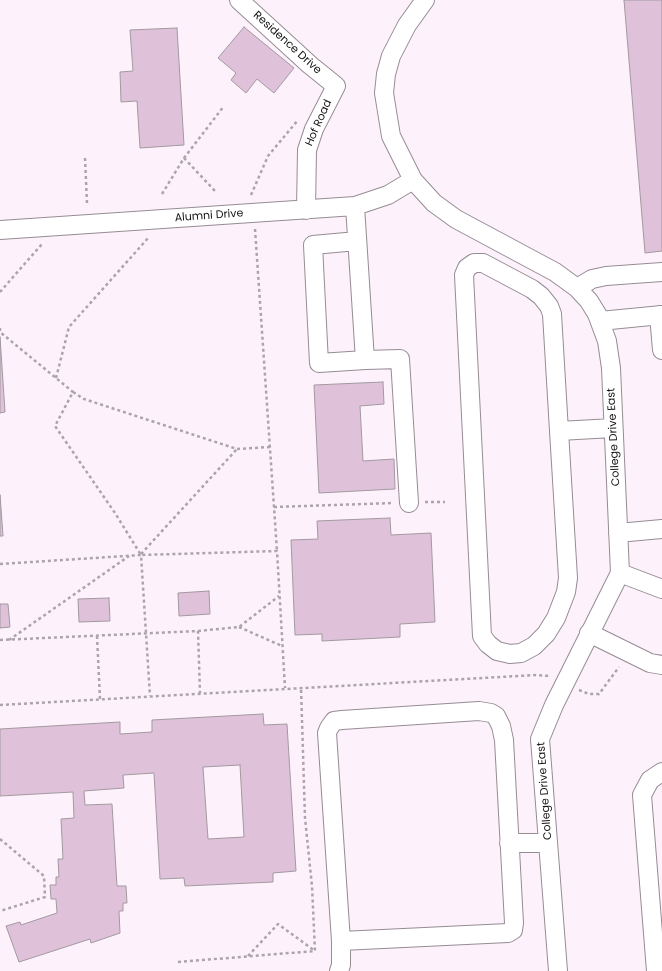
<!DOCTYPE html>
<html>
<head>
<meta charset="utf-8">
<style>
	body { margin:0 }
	canvas { display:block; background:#fdf2fb }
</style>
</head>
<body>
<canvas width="662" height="971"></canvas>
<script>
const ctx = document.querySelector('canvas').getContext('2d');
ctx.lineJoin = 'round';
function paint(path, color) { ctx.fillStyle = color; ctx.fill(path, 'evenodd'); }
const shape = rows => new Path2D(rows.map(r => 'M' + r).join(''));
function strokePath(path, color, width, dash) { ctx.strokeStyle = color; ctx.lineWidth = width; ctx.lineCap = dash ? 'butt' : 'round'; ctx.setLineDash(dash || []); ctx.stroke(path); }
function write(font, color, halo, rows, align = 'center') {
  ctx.font = font + ' Poppins,sans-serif'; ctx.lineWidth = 4; ctx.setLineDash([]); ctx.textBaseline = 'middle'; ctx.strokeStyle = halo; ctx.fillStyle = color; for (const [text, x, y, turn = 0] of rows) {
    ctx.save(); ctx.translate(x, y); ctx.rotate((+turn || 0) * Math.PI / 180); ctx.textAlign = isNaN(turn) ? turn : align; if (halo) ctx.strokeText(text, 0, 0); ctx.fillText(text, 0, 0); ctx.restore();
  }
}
const building = shape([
	[624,0,662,0,662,251,645,253,624,0],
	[244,27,294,68,274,93,257,79,246,93,231,80,236,73,218,58,244,27],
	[177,28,184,145,140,148,137,101,121,102,120,72,133,71,130,30,177,28],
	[0,337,5,412,0,413,0,337],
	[383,382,384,404,360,406,363,461,394,459,395,489,319,493,314,385,383,382],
	[0,495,3,536,0,536,0,495],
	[390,518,391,535,431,533,435,622,400,624,400,637,322,641,322,634,295,635,291,540,318,539,317,521,390,518],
	[209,591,210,614,179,616,178,593,209,591],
	[109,598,110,621,79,622,78,599,109,598],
	[0,604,8,604,10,627,0,628,0,604],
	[263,714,264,725,287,724,296,871,273,873,273,882,185,886,184,878,160,879,154,773,123,775,124,788,84,791,85,805,112,804,117,886,126,886,127,903,123,903,123,911,119,911,120,933,91,943,90,939,19,962,6,926,20,922,21,925,57,913,56,899,51,899,50,885,56,885,56,877,59,877,58,859,63,859,61,819,74,818,73,792,0,796,0,729,120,722,120,734,152,732,152,720,263,714],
	[240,765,244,837,208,839,203,767,240,765]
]);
const path = shape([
	[85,158,87,203],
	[184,158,216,192],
	[162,194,184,158,224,106],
	[251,195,268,156,298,120],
	[255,229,277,551],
	[0,292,42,244],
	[0,328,0,332,73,392],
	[56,378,69,327,149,237],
	[270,447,237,449,84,399,73,392,55,426,115,513,141,555,277,551,285,688],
	[425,502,445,502],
	[274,507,394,503],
	[141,554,237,449],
	[0,564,141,555,150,696],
	[239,627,282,646],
	[198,631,239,627,279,596],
	[97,636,100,699],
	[0,640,198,631,200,693],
	[9,640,129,556],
	[579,690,589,694,599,694,619,667],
	[0,705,536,675,550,676],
	[0,839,44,876,45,897,0,911],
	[248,956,278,924,315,951],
	[178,962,315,951,312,886,305,818,301,687]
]);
const minor = shape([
	[239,0,310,65,336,86,314,129,307,150,306,210],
	[425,0,407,25,391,56,386,74,384,93,391,136,413,180,434,203,456,219,555,272,577,288,589,301,597,314,607,341,611,368,620,573,554,705,540,739,558,971],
	[355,206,365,360,319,363,313,245,357,241],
	[0,230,355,206,388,195,413,180],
	[577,288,592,279,606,276,662,272],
	[659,315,662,350],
	[600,321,662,315],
	[365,360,400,359,409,503],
	[559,431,568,578,566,592,556,618,546,634,534,646,521,653,510,654,497,651,488,644,482,636,464,275,467,268,474,263,483,263,532,289,541,296,549,306,552,314,559,431,613,428],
	[618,533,662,529],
	[620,573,662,589],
	[589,633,650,663,662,665],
	[509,843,548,843],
	[339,971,341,965,341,941,327,733,329,728,334,721,342,720,479,711,491,713,496,716,501,726,504,740,514,923,513,930,508,933,341,941],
	[656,971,642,795,650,780,662,772]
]);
const streetNames = [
	["Residence Drive",287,43,42],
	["Hof Road",319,123,-66],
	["Alumni Drive",209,216,-4],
	["College Drive East",614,437,-93],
	["College Drive East",545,791,-94]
];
paint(building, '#dfc2d9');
strokePath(building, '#a299a0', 1);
strokePath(minor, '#968c94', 20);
strokePath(path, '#ada4ab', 2.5, [3, 3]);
strokePath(minor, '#fff', 18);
write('11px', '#171316', '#fff', streetNames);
</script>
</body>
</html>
